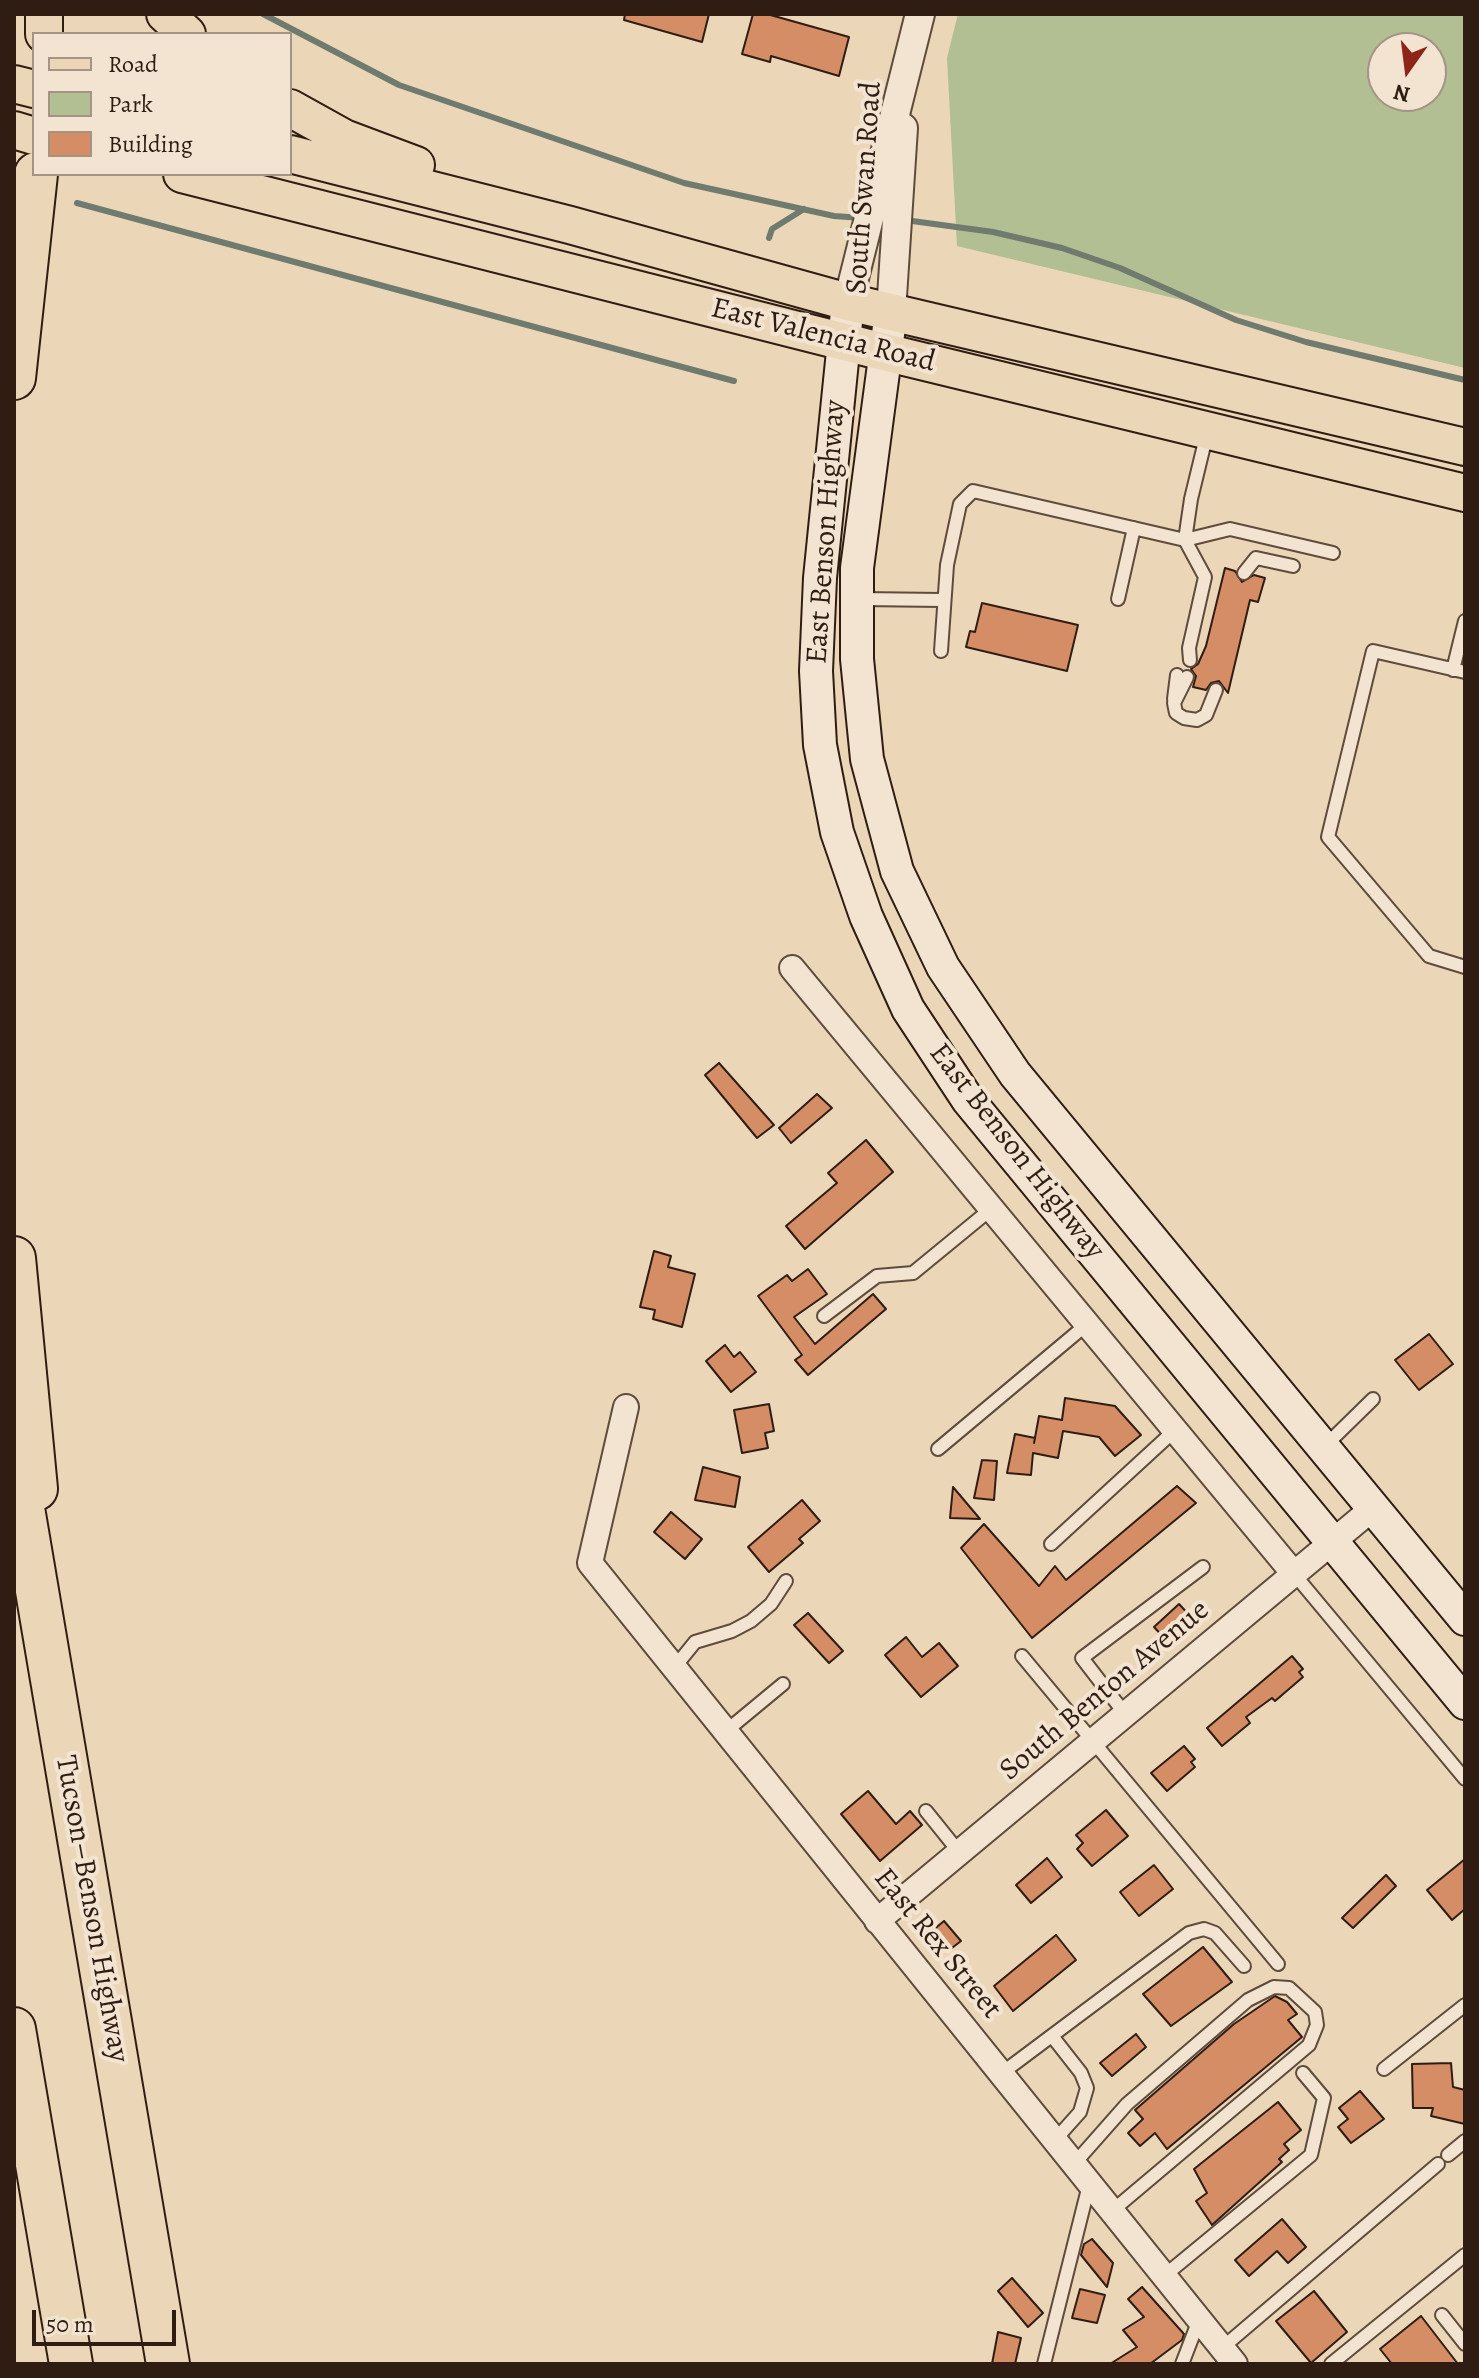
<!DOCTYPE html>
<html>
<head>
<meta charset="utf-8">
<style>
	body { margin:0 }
	#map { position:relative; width:1479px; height:2378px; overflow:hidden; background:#ebd6b8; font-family:Alegreya,serif }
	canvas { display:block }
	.frame { position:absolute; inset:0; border:16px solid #2f1d13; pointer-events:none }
	.legend { position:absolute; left:32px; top:32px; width:260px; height:144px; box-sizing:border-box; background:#f2e4d1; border:2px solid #a49485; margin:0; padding:10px 14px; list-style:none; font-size:24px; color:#2f1d13 }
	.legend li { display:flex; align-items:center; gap:16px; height:40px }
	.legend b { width:40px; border:2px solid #a49485 }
	.north { position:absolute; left:1367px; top:32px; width:80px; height:80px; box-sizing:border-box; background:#f2e4d1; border:2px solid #a49485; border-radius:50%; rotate:194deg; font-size:22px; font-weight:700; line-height:32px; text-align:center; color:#2f1d13 }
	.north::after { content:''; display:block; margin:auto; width:28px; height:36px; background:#8f2418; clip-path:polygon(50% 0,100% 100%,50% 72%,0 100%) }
	.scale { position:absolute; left:32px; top:2310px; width:144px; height:36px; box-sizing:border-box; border:4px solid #2f1d13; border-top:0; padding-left:10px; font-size:24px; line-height:28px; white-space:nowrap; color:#2f1d13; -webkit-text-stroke:6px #f2e4d1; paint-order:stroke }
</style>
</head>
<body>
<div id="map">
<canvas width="1479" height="2378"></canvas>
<div class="frame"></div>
<ul class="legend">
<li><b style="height:10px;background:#ebd6b8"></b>Road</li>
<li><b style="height:22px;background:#b2bf93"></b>Park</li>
<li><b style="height:22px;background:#d48d64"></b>Building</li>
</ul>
<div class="north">N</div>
<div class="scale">50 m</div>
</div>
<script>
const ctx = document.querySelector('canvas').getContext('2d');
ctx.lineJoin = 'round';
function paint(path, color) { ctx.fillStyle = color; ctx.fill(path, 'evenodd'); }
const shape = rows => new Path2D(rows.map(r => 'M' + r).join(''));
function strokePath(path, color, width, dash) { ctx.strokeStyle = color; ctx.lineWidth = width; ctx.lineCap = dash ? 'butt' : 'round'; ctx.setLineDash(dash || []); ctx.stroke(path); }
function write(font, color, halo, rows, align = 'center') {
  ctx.font = font + ' Alegreya,serif'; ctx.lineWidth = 8; ctx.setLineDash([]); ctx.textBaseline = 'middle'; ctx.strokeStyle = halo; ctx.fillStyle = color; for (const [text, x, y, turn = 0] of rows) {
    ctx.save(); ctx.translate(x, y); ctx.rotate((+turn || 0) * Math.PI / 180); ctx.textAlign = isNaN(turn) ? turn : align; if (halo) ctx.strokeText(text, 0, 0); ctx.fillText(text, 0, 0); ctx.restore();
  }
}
const green = shape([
	[958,14,1465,14,1465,368,957,246,947,58],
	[1383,48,1431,48,1431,96,1383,96]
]);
const stream = shape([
	[263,14,399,85,684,183,834,216,862,218],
	[77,203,734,381],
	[905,220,993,232,1062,248,1120,268,1236,320,1306,342,1465,380],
	[769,238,772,229,804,209]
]);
const building = shape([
	[625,14,709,14,702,42,624,20,625,14],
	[753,14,767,14,849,37,839,76,771,56,770,62,742,54,753,14],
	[1225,568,1235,571,1242,582,1254,575,1265,578,1258,602,1250,600,1228,693,1219,681,1211,683,1206,690,1193,687,1196,676,1191,669,1198,664,1206,646,1225,568],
	[982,603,1078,625,1067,671,966,647,970,631,975,632,982,603],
	[719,1063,774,1125,757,1138,705,1075,719,1063],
	[817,1094,832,1108,791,1143,779,1128,817,1094],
	[866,1140,893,1172,805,1249,786,1226,837,1183,828,1173,866,1140],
	[654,1251,671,1256,668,1267,695,1274,682,1327,653,1319,655,1310,640,1307,654,1251],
	[808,1269,827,1294,794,1317,815,1344,873,1294,886,1309,808,1375,795,1360,802,1355,758,1296,787,1275,792,1281,808,1269],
	[1429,1334,1453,1364,1419,1390,1395,1360,1429,1334],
	[725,1345,734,1357,740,1352,756,1372,731,1392,706,1361,725,1345],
	[1065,1398,1115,1406,1141,1435,1115,1456,1099,1437,1063,1431,1058,1458,1033,1453,1031,1475,1007,1473,1015,1434,1035,1438,1034,1443,1039,1416,1062,1420,1065,1398],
	[769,1404,774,1431,765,1433,768,1448,742,1453,734,1410,769,1404],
	[982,1460,997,1461,994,1500,974,1498,982,1460],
	[703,1467,740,1477,735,1507,695,1500,703,1467],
	[1177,1486,1196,1503,1032,1638,961,1548,984,1524,1039,1586,1055,1566,1066,1580,1177,1486],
	[953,1487,980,1519,950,1518,953,1487],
	[802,1500,820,1521,799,1539,803,1543,769,1572,748,1547,802,1500],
	[671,1512,702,1539,685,1559,654,1532,671,1512],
	[1179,1604,1192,1618,1166,1640,1154,1627,1179,1604],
	[808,1613,843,1651,829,1663,794,1625,808,1613],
	[906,1637,922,1657,939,1643,958,1666,921,1697,885,1655,906,1637],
	[1292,1656,1303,1669,1299,1672,1303,1677,1275,1701,1272,1698,1246,1717,1250,1723,1222,1746,1207,1728,1292,1656],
	[1184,1746,1195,1759,1191,1762,1195,1767,1167,1791,1151,1773,1184,1746],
	[868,1791,896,1824,910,1811,922,1825,880,1861,841,1814,868,1791],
	[1106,1810,1128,1836,1092,1866,1077,1849,1083,1843,1076,1835,1106,1810],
	[1047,1858,1062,1877,1031,1903,1016,1885,1047,1858],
	[1465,1859,1465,1909,1452,1920,1427,1890,1465,1859],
	[1154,1865,1173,1889,1139,1916,1120,1892,1154,1865],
	[1386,1875,1396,1886,1353,1928,1342,1918,1386,1875],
	[944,1921,961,1941,948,1951,932,1931,944,1921],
	[1056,1935,1076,1960,1013,2011,994,1986,1056,1935],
	[1203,1947,1232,1982,1171,2026,1143,1994,1203,1947],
	[1275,1996,1287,2002,1297,2014,1288,2020,1302,2037,1167,2149,1155,2133,1140,2146,1128,2133,1143,2119,1135,2110,1234,2024,1275,1996],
	[1136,2034,1146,2047,1112,2076,1100,2063,1136,2034],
	[1451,2063,1453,2087,1465,2090,1465,2124,1431,2116,1433,2108,1413,2108,1412,2064,1451,2063],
	[1360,2091,1384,2119,1351,2143,1338,2127,1348,2119,1339,2108,1360,2091],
	[1278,2102,1301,2130,1284,2144,1289,2150,1279,2159,1282,2162,1212,2225,1196,2201,1207,2193,1194,2169,1278,2102],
	[1282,2219,1306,2247,1288,2263,1277,2251,1249,2276,1235,2260,1282,2219],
	[1092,2239,1113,2263,1107,2287,1081,2255,1084,2244,1092,2239],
	[1012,2278,1043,2313,1028,2327,998,2291,1012,2278],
	[1142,2287,1184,2334,1182,2340,1150,2364,1110,2364,1137,2347,1123,2330,1144,2317,1128,2299,1142,2287],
	[1080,2289,1105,2295,1097,2323,1072,2318,1080,2289],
	[1314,2291,1347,2332,1311,2363,1276,2321,1314,2291],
	[1421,2316,1458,2364,1392,2364,1380,2349,1421,2316],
	[998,2332,1021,2338,1015,2364,992,2364,998,2332]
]);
const service = shape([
	[1244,573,1256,558,1293,566],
	[860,599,942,600],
	[1118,599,1134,528],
	[941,651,947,565,960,504,973,491,1185,540,1230,529,1333,553],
	[1190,660,1189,648,1205,577,1185,540,1191,499,1207,433],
	[1453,670,1465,621],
	[1465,672,1373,651,1328,837,1429,956,1465,967],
	[1187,677,1174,703,1176,713,1184,718,1197,720,1206,715,1216,690],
	[1174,699,1177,675],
	[824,1316,877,1276,913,1273,991,1209],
	[1324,1447,1373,1399],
	[938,1449,1086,1325],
	[1051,1544,1174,1431],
	[1295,1575,1465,1779],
	[1022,1656,1278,1964],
	[674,1668,695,1642,732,1631,751,1621,771,1604,786,1581],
	[1126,1715,1082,1658,1203,1567],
	[725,1732,783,1684],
	[926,1811,959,1852],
	[1052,2036,1081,2073,1087,2088,1080,2112,1055,2140],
	[1384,2069,1465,2005],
	[1002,2073,1189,1933,1204,1929,1215,1933,1244,1966],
	[1448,2155,1465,2141],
	[1074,2164,1127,2104,1248,2000,1274,1987,1289,1988,1315,2012,1317,2025,1309,2045,1112,2211],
	[1164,2276,1311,2155,1324,2098,1303,2073],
	[1442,2315,1465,2344],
	[1222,2348,1438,2164],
	[1044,2364,1089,2185],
	[1182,2364,1199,2320],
	[1331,2364,1465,2255]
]);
const minor = shape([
	[792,968,1295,1575],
	[626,1407,590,1563,1235,2364],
	[877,1921,1372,1509]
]);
const tertiary = shape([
	[848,302,920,14],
	[891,312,903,128]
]);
const secondary = shape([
	[848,302,820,578,816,671,820,745,837,832,866,916,908,1009,968,1100,1465,1703],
	[891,312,857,568,857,659,867,759,897,871,943,967,1015,1074,1465,1619]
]);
const primary = shape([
	[44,14,44,34],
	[165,14,187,34],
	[14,84,34,89],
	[290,108,344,138,416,165],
	[14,130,34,136],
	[290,154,570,225,848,302,1465,447],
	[182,174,884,352,1465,493]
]);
const motorway = shape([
	[14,378,36,174],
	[14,1258,36,1489],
	[14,1455,168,2364],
	[14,2029,71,2364]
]);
const streetNames = [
	["South Swan Road",865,188,-86],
	["East Valencia Road",823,336,14],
	["East Benson Highway",827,532,-86],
	["East Benson Highway",1016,1152,52],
	["South Benton Avenue",1105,1691,-40],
	["Tucson–Benson Highway",91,1909,80],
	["East Rex Street",937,1944,51]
];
paint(green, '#b2bf93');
strokePath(stream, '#6f7b6e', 6);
paint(building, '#d48d64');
strokePath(building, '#2f1d13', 2);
strokePath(service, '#5e4b3c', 16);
strokePath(minor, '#5e4b3c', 28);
strokePath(tertiary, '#5e4b3c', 32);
strokePath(secondary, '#2f1d13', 36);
strokePath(primary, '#2f1d13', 40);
strokePath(motorway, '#2f1d13', 46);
strokePath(service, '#f2e4d1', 12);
strokePath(minor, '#f2e4d1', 24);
strokePath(tertiary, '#f2e4d1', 28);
strokePath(secondary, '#f2e4d1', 32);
strokePath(primary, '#ebd6b8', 36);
strokePath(motorway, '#ebd6b8', 42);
write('30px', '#2f1d13', '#f2e4d1', streetNames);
</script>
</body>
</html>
